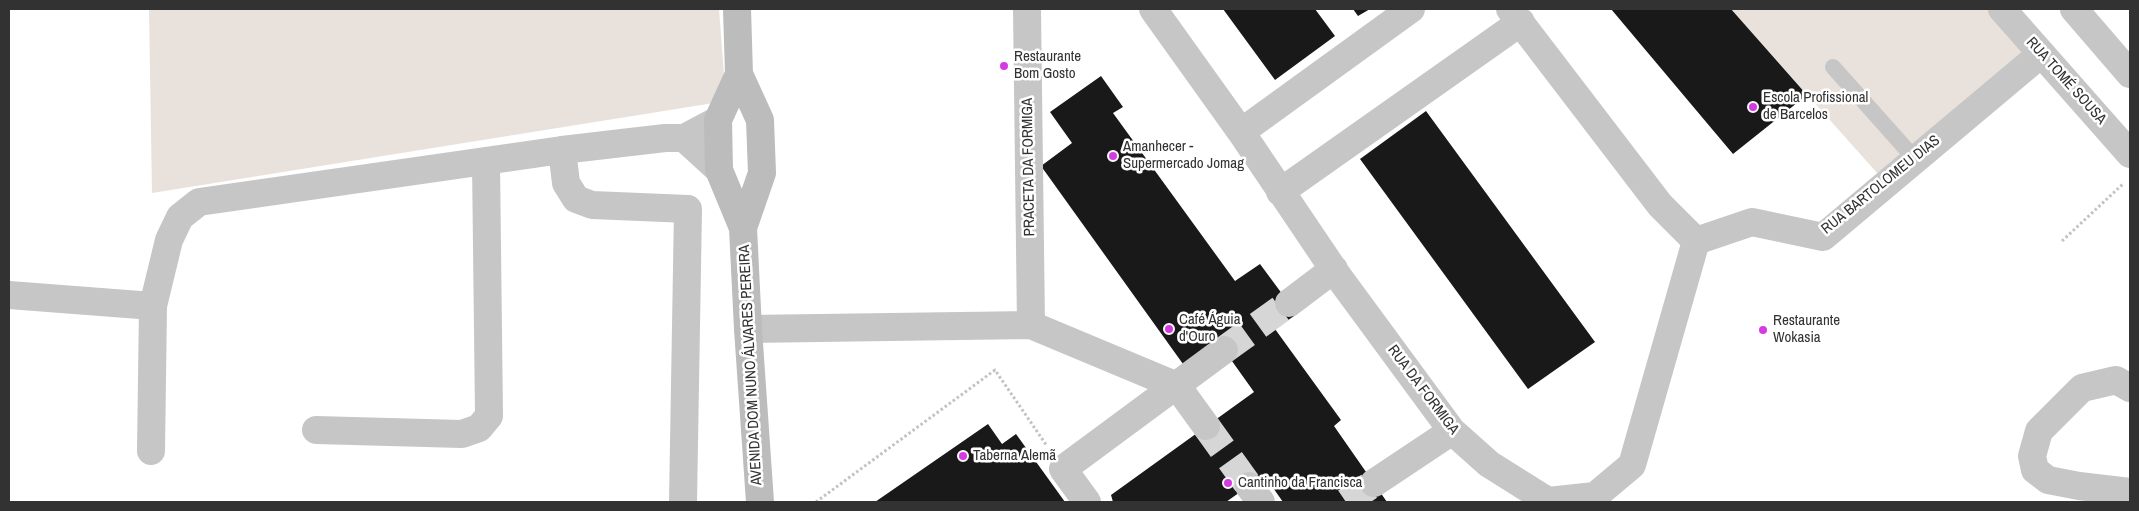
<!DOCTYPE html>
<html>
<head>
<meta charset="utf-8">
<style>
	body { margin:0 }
	#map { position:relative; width:2139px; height:511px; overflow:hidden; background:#fff; font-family:"Archivo Narrow",sans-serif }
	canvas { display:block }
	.frame { position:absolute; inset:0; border:10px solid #323232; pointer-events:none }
</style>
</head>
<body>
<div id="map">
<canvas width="2139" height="511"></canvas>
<div class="frame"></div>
</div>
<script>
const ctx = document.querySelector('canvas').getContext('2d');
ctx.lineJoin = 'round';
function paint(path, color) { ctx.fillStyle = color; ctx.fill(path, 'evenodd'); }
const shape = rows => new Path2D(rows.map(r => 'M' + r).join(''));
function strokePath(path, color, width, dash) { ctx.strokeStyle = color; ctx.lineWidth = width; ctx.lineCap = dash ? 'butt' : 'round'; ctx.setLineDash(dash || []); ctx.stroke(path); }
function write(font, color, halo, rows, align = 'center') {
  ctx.font = font + ' "Archivo Narrow",sans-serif'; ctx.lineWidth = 5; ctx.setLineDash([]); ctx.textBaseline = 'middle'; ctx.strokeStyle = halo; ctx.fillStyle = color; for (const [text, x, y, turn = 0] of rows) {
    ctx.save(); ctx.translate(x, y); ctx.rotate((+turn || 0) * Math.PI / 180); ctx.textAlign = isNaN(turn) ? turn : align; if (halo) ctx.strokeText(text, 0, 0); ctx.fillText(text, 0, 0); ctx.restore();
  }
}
const green = shape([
	[149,9,719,9,726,101,152,193],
	[1731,9,1988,9,2029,56,1886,183]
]);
const building = shape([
	[1223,9,1315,9,1335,36,1275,80],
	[1353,9,1370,9,1358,16],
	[1611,9,1731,9,1807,95,1733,154],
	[1101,76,1123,107,1113,113,1235,281,1260,264,1297,314,1275,329,1341,420,1334,426,1387,502,1283,502,1264,475,1226,502,1113,502,1111,495,1254,392,1217,340,1183,364,1041,166,1072,143,1050,112],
	[1426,111,1595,342,1528,389,1360,159],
	[988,424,1002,444,1016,434,1065,502,875,502]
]);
const streetTunnel = shape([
	[1224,350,1289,303],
	[1206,426,1249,486],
	[1346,502,1374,483]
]);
const path = shape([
	[2062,241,2124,183],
	[816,502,995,370,1047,446]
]);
const lane = shape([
	[1833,67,1915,159]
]);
const street = shape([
	[1027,9,1031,325],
	[1153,9,1241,132,1338,276,1452,431,1489,464,1548,501,1595,496,1632,465,1696,241],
	[1510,9,1660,205,1696,241],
	[2002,9,2130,154],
	[2074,9,2130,74],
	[1241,132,1411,9],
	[684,138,719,170],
	[562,150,566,183,576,199,592,205,688,209,683,502],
	[1280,192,1521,22],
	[1696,241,1752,222,1823,237,2041,54],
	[9,295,153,306],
	[1289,303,1334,269],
	[748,329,1031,325,1177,386,1206,426],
	[2130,388,2116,380,2082,388,2039,431,2032,456,2035,470,2048,480,2079,486,2130,492],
	[316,430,462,434,479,428,489,416,486,162],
	[151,451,153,306,169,240,180,217,199,202,562,150,665,138,684,138,718,120],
	[1374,483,1452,431],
	[1249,486,1261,502],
	[1087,502,1063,469,1224,350]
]);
const secondary = shape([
	[737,9,739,74,760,120,762,173,743,228],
	[739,74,718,120,719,170,743,228,748,329,760,502]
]);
const markers = [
	[1004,66,5,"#d43be2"],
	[1753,107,5,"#d43be2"],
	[1113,156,5,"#d43be2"],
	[1169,329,5,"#d43be2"],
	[1763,330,5,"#d43be2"],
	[963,456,5,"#d43be2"],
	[1228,483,5,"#d43be2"]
];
const poiNames = [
	["Restaurante",1014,57],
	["Bom Gosto",1014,74],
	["Escola Profissional",1763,98],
	["de Barcelos",1763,115],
	["Amanhecer -",1123,147],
	["Supermercado Jomag",1123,164],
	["Café Águia",1179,320],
	["d'Ouro",1179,337],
	["Restaurante",1773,321],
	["Wokasia",1773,338],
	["Taberna Alemã",973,456],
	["Cantinho da Francisca",1238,483]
];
const streetNames = [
	["RUA TOMÉ SOUSA",2066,81,48],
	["PRACETA DA FORMIGA",1029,167,-91],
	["RUA BARTOLOMEU DIAS",1881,185,-39],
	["AVENIDA DOM NUNO ÁLVARES PEREIRA",751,365,-93],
	["RUA DA FORMIGA",1423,390,53]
];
paint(green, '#e9e1db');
paint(building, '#191919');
strokePath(streetTunnel, '#d6d6d6', 28, [28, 14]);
strokePath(path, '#c2c2c2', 3, [2.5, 2.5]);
strokePath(lane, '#c6c6c6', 16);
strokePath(street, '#c6c6c6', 28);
strokePath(secondary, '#bcbcbc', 28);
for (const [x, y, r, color] of markers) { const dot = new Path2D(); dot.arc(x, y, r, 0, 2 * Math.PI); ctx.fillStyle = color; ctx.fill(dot); strokePath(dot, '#fff', 2); }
write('15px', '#323232', '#fff', poiNames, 'left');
write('15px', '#323232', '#fff', streetNames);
</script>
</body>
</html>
